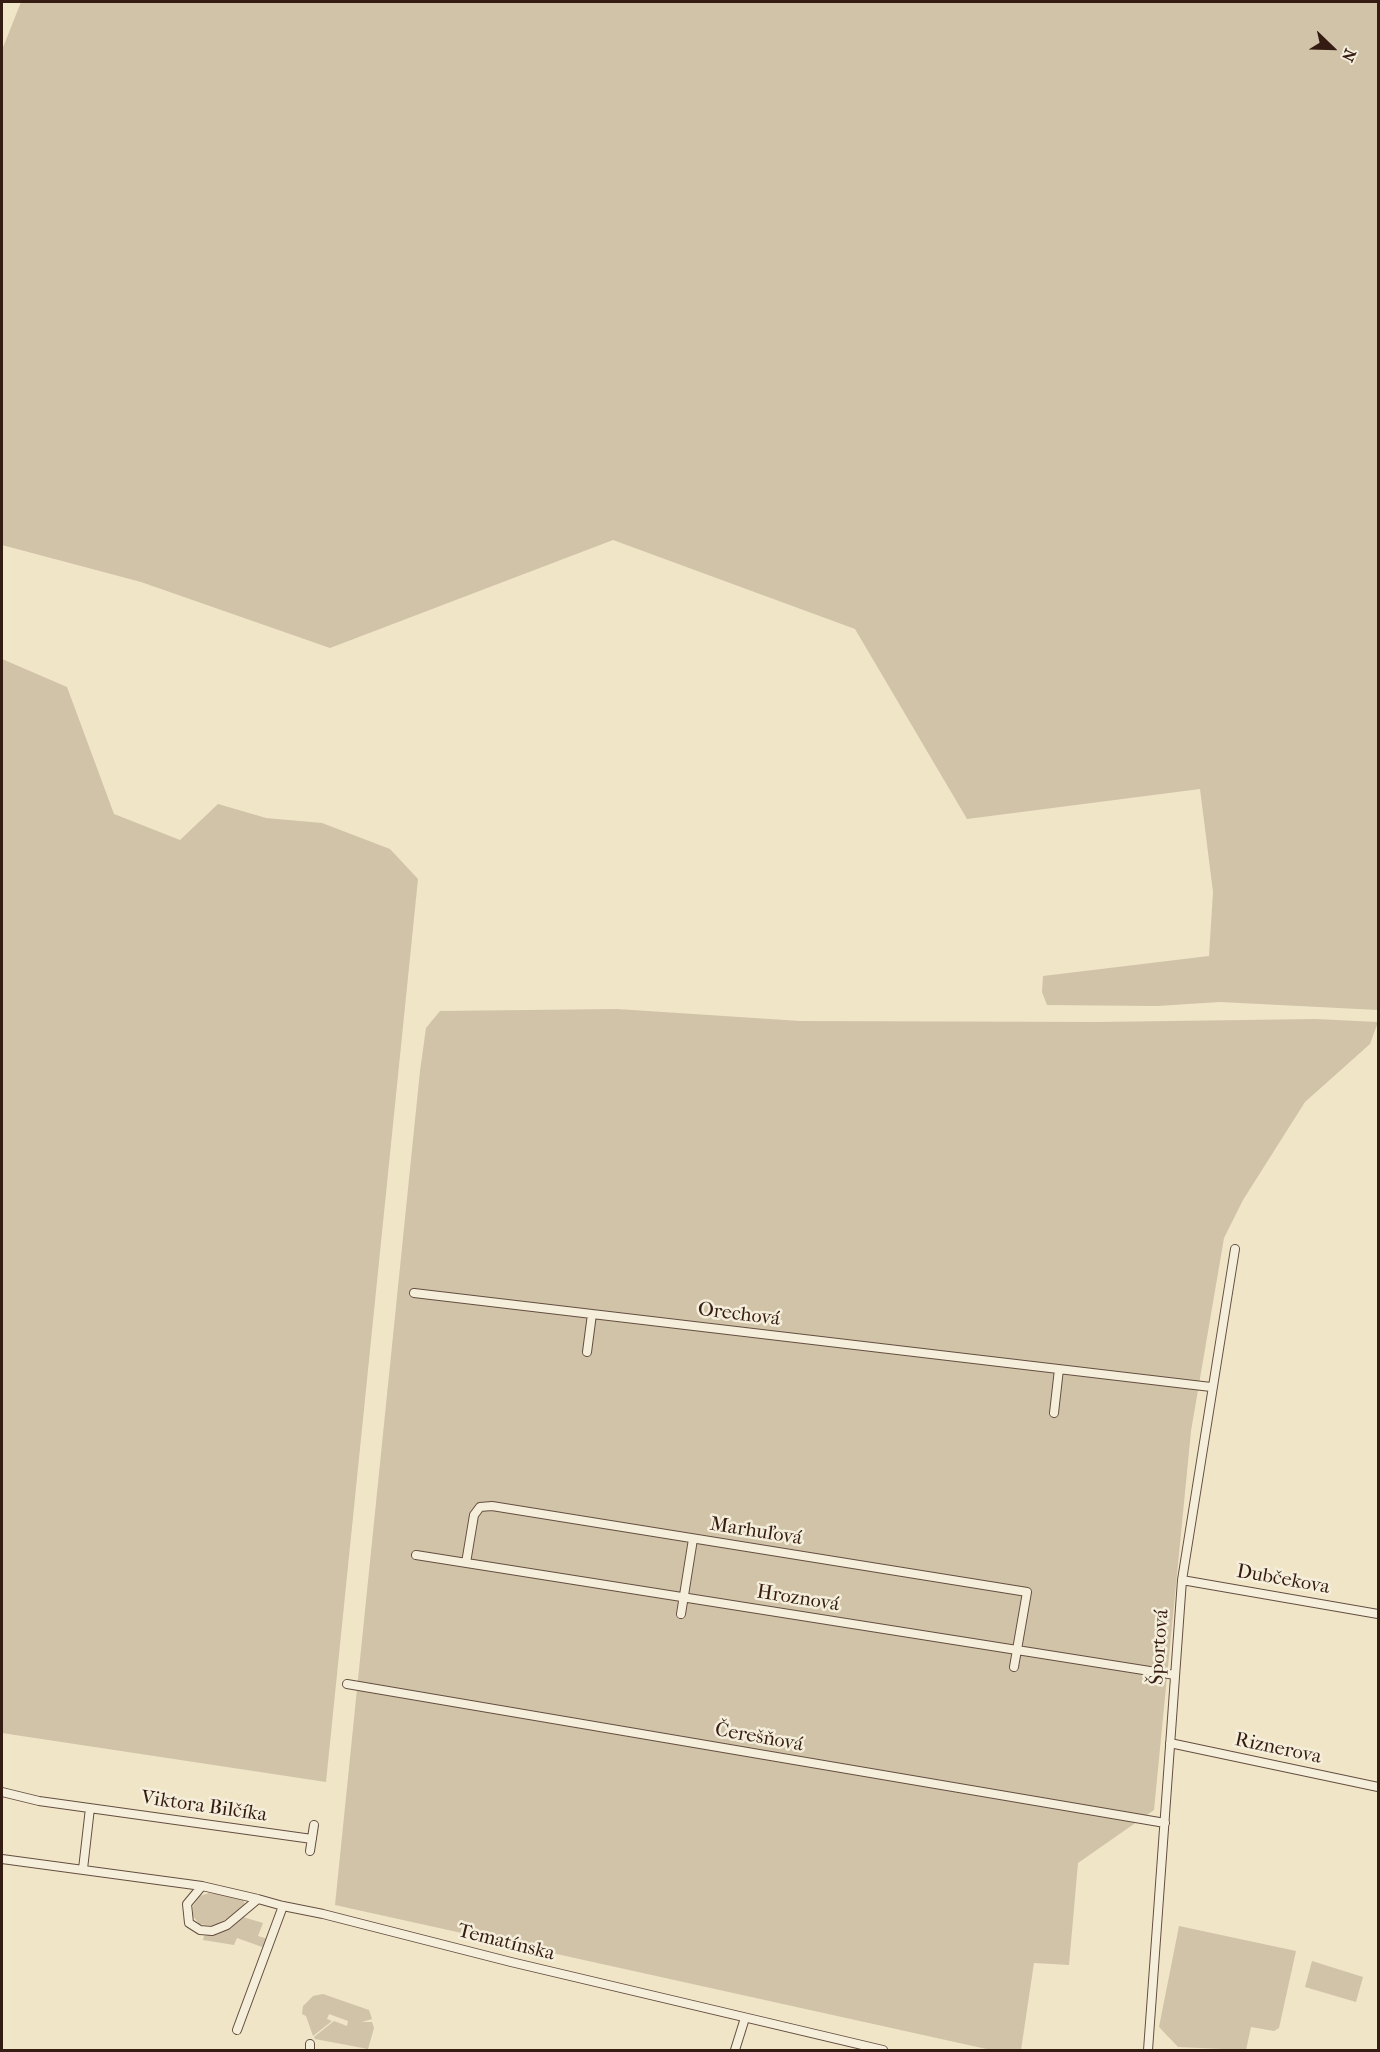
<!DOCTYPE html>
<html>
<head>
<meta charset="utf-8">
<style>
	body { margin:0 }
	#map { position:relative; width:1380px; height:2052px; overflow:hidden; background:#f0e5c7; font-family:"IM FELL French Canon",serif }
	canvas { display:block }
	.frame { position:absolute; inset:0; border:3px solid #351c13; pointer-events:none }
	.north { position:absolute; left:1302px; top:18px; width:60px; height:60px; -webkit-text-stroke:4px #f5eedb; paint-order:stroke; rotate:113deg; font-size:16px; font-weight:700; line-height:24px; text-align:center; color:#351c13 }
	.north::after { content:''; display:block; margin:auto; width:21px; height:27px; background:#351c13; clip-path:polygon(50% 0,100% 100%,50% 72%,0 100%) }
</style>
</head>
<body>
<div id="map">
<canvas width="1380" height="2052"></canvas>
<div class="frame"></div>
<div class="north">N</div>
</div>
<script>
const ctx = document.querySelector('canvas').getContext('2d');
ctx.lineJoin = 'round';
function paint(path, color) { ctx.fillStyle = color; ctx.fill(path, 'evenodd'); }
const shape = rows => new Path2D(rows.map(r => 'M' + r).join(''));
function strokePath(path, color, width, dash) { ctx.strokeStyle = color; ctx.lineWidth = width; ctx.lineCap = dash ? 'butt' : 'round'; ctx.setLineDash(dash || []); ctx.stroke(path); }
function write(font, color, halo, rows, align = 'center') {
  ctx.font = font + ' "IM FELL French Canon",serif'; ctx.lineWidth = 5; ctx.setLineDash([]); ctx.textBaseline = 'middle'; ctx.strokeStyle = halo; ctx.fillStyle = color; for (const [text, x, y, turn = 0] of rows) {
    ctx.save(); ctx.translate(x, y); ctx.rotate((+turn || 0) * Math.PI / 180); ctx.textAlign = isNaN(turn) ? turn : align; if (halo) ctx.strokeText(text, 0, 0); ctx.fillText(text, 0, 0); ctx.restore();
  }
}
const green = shape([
	[21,2,1378,2,1378,1010,1220,1002,1157,1006,1047,1005,1042,992,1043,976,1209,956,1213,892,1200,789,967,819,855,629,613,540,330,648,141,582,2,545,2,50],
	[2,659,67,687,114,814,180,840,218,804,266,818,322,823,390,849,418,879,326,1782,2,1733],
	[617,1009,800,1021,1098,1022,1316,1019,1378,1022,1370,1044,1305,1102,1243,1200,1224,1238,1191,1431,1154,1810,1078,1863,1069,1965,1034,1963,1021,2050,991,2050,335,1905,420,1071,426,1028,440,1011],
	[209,1893,242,1898,245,1904,230,1917,214,1926,199,1924,193,1916,193,1906,200,1896],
	[243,1917,263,1923,258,1936,268,1939,265,1948,237,1938,234,1945,203,1940,204,1936,223,1931],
	[1179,1926,1296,1951,1279,2028,1274,2031,1251,2027,1246,2050,1178,2047,1159,2027],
	[1312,1961,1363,1977,1356,2002,1305,1987],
	[323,1994,369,2010,372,2019,362,2022,372,2022,374,2028,368,2049,315,2039,314,2037,334,2021,347,2026,348,2021,329,2014,327,2019,332,2021,313,2036,306,2016,302,2014,303,2006,313,1996]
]);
const minor = shape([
	[414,1293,1211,1387],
	[587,1352,592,1314],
	[1054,1413,1059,1369],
	[416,1555,1175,1675],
	[466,1563,474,1515,480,1507,492,1506,1027,1592,1014,1667],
	[1182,1580,1378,1614],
	[681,1614,693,1539],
	[347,1684,1165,1823],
	[1170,1743,1378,1787],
	[2,1792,39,1801,312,1839],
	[310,1851,314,1825],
	[2,1859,202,1886],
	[83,1869,90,1808],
	[258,1899,227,1925,212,1931,200,1930,189,1923,187,1904,202,1886,258,1899,283,1906,323,1914,413,1937,511,1962,883,2050],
	[237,2030,283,1906],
	[310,2050,310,2044],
	[735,2050,745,2018],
	[1148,2050,1182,1580,1235,1249]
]);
const streetNames = [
	["Orechová",739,1315,7],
	["Marhuľová",756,1532,9],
	["Dubčekova",1283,1580,10],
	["Hroznová",798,1599,9],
	["Športová",1160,1647,-86],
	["Čerešňová",759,1738,10],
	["Riznerova",1278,1749,12],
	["Viktora Bilčíka",204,1807,8],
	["Tematínska",506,1943,14]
];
paint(green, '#d0c3a8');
strokePath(minor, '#644e40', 10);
strokePath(minor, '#f5eedb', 8);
write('20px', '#351c13', '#f5eedb', streetNames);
</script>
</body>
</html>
